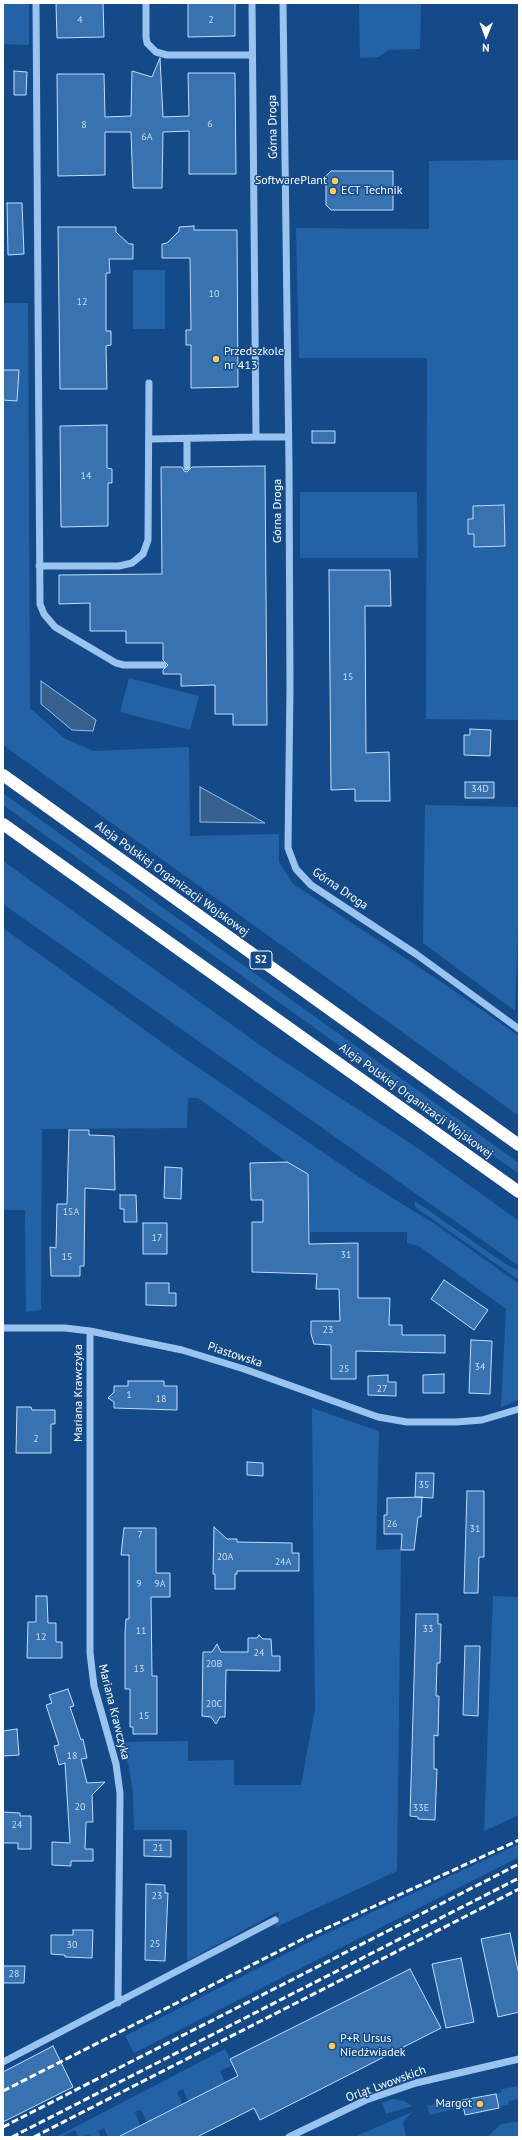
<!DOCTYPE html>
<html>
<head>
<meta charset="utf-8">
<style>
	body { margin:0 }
	#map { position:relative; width:522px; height:2140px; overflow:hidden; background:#154a89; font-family:"PT Sans",sans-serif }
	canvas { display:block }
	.frame { position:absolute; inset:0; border:4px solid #fff; pointer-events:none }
	.north { position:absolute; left:466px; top:16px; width:40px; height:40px; -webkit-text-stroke:3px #154a89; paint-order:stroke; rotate:181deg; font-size:11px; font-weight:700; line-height:16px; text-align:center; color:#fff }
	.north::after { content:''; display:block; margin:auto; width:14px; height:18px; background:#fff; clip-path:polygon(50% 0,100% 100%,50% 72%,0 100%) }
</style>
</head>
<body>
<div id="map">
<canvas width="522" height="2140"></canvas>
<div class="frame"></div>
<div class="north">N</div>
</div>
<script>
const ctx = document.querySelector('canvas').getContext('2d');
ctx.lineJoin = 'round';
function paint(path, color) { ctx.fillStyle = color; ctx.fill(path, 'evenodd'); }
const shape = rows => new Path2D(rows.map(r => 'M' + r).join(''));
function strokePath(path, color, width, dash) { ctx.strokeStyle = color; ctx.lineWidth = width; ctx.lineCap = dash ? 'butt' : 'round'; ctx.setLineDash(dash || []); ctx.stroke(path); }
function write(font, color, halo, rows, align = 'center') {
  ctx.font = font + ' "PT Sans",sans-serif'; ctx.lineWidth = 3; ctx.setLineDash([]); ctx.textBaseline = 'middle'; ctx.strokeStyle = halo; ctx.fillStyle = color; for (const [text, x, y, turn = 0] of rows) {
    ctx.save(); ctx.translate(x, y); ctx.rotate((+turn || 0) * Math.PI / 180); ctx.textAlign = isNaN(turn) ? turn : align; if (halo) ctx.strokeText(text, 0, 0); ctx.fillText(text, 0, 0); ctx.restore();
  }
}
const green = shape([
	[3,3,29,3,29,45,3,44],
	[359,3,421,3,420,49,389,50,378,57,360,58],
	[519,160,519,720,426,719,427,358,299,358,296,228,429,229,429,161],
	[133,270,165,270,165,329,133,329],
	[3,303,28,303,30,708,64,738,93,751,189,747,190,836,279,834,279,862,293,884,447,986,519,1036,519,1116,3,745],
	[300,492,417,492,418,558,300,558],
	[129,678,199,696,190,730,120,712],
	[3,793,519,1163,519,1174,3,805],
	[425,805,519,807,519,900,515,1011,423,943],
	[3,861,274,1055,416,1147,519,1221,519,1266,3,904],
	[3,928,174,1051,365,1181,435,1224,519,1284,519,1400,501,1407,506,1309,419,1246,407,1243,407,1232,310,1232,308,1174,287,1162,198,1098,188,1098,187,1128,42,1129,41,1310,26,1312,25,1210,3,1210],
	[415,1201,504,1263,519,1271,519,1280,415,1207],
	[312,1408,379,1431,376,1550,401,1549,397,1871,276,1927,279,1911,187,1961,187,1830,134,1830,133,1793,129,1767,122,1742,188,1741,188,1761,234,1760,234,1785,301,1785,315,1709],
	[493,1596,519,1597,519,1815,484,1831],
	[519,1844,519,1857,134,2053,125,2036,319,1937],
	[225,2049,233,2065,220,2071,225,2082,188,2101,183,2089,177,2092,182,2104,147,2122,141,2110,135,2112,140,2125,116,2137,108,2137,104,2128,98,2131,101,2137,91,2137,89,2135,79,2137,75,2130,61,2137,56,2137],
	[519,2086,519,2099,509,2101,508,2105,497,2107,494,2094,500,2093,502,2089],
	[393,2099,404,2101,412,2106,386,2114,382,2103],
	[455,2100,458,2108,430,2115,427,2106],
	[412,2112,403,2122,406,2137,354,2137],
	[519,2121,519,2137,487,2137,501,2124]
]);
const water = shape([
	[41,681,96,720,93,731,72,730,41,704,41,681],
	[200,787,265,823,200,822,200,787]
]);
const building = shape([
	[56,3,103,3,104,37,57,38,56,3],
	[188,3,235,3,235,36,188,37,188,3],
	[160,58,163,117,189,116,188,73,235,73,236,174,189,174,189,131,163,132,162,188,133,188,131,132,105,132,105,175,58,176,57,74,104,74,105,117,131,116,132,71,152,77,160,58],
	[14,71,27,72,26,95,14,95,14,71],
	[331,171,393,171,393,210,331,210,326,205,326,176,331,171],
	[7,203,22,203,24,254,8,255,7,203],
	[194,226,194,230,237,230,238,387,191,388,191,345,186,345,186,330,191,330,190,258,162,258,162,244,167,243,179,231,179,227,194,226],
	[58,227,116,227,116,232,129,244,133,244,133,259,109,259,110,273,106,273,106,331,111,331,111,345,106,346,107,389,60,389,58,227],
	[3,370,19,370,17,401,3,400,3,370],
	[107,425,107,468,112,469,112,483,108,483,108,526,61,527,60,426,107,425],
	[312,431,335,431,335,443,312,443,312,431],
	[265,466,267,725,233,725,233,714,215,714,215,685,181,686,181,674,163,674,163,670,168,665,163,660,163,643,126,643,126,631,90,631,90,603,59,604,59,575,162,574,161,467,182,467,184,471,187,472,192,467,265,466],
	[504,505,505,546,474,547,474,534,468,534,468,519,473,519,473,506,504,505],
	[329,570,390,570,391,606,365,606,366,753,389,752,390,801,355,801,355,789,331,790,329,570],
	[470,729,491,730,490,756,464,755,464,735,470,735,470,729],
	[465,782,494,782,494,798,465,798,465,782],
	[69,1130,89,1130,89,1135,114,1136,115,1190,85,1188,84,1266,80,1266,80,1276,51,1276,50,1247,56,1248,57,1204,67,1204,69,1130],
	[287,1162,308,1174,309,1244,358,1243,358,1298,390,1298,389,1325,402,1325,402,1335,445,1335,445,1353,356,1351,356,1379,331,1379,331,1345,314,1344,311,1334,311,1321,340,1321,339,1289,316,1289,317,1274,252,1272,252,1222,263,1222,263,1200,251,1200,250,1163,287,1162],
	[165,1167,182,1168,181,1199,164,1198,165,1167],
	[120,1195,136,1195,137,1222,124,1222,124,1209,120,1209,120,1195],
	[143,1223,167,1223,167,1254,143,1254,143,1223],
	[444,1280,488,1310,474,1330,431,1299,444,1280],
	[146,1283,169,1283,169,1293,176,1293,176,1306,146,1305,146,1283],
	[471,1340,492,1341,490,1394,469,1393,471,1340],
	[444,1374,444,1393,423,1393,423,1375,444,1374],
	[388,1375,388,1382,396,1382,396,1396,368,1395,368,1376,388,1375],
	[128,1381,164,1381,164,1386,177,1386,177,1410,114,1408,114,1402,108,1398,114,1392,114,1386,128,1386,128,1381],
	[17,1407,31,1407,32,1410,55,1410,55,1424,51,1424,51,1453,16,1453,17,1407],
	[247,1462,263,1463,263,1476,247,1475,247,1462],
	[416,1473,434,1473,433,1498,415,1497,416,1473],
	[467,1491,484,1491,484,1557,479,1557,478,1593,464,1593,467,1491],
	[422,1497,421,1517,418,1517,414,1550,401,1550,402,1534,384,1534,384,1515,387,1515,387,1498,422,1497],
	[214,1527,227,1539,237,1539,237,1542,292,1543,292,1553,299,1553,299,1571,237,1571,237,1574,235,1574,235,1589,215,1589,215,1574,213,1574,214,1527],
	[124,1528,156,1528,156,1573,170,1573,170,1597,151,1597,152,1676,157,1676,157,1734,133,1734,133,1727,130,1727,130,1689,125,1689,125,1634,126,1619,129,1619,129,1555,121,1555,124,1528],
	[36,1596,47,1596,48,1623,56,1623,56,1642,62,1642,62,1658,27,1658,28,1622,36,1622,36,1596],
	[416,1614,438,1614,438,1624,441,1624,440,1663,437,1663,436,1696,439,1696,438,1736,434,1735,434,1769,437,1769,435,1820,418,1819,418,1817,410,1816,416,1614],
	[259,1635,263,1639,271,1639,272,1656,280,1656,280,1671,226,1670,225,1717,220,1717,216,1724,211,1717,202,1716,203,1652,212,1652,217,1644,221,1652,248,1652,248,1638,257,1638,259,1635],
	[465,1646,480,1646,478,1716,463,1715,465,1646],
	[68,1689,74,1706,70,1707,81,1740,83,1739,87,1758,81,1759,87,1783,105,1782,92,1795,93,1822,86,1822,85,1849,93,1849,93,1861,71,1861,71,1866,52,1865,52,1842,70,1843,65,1763,59,1765,54,1746,59,1745,46,1705,52,1703,49,1695,68,1689],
	[17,1729,19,1755,3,1756,3,1731,17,1729],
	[3,1812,20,1813,20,1816,31,1816,31,1849,18,1849,18,1843,3,1843,3,1812],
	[144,1840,171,1840,171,1857,144,1856,144,1840],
	[146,1884,165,1885,165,1893,168,1893,165,1961,145,1960,146,1884],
	[73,1930,93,1930,92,1958,65,1957,65,1955,51,1954,51,1935,73,1935,73,1930],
	[510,1933,519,1975,519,2012,498,2017,481,1939,510,1933],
	[461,1958,474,2022,446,2028,432,1964,461,1958],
	[3,1966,25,1966,24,1983,3,1983,3,1966],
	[410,1969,441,2028,260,2120,254,2108,197,2137,118,2137,238,2076,230,2059,410,1969],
	[53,2046,73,2087,3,2122,3,2072,53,2046],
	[496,2094,499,2108,465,2115,462,2100,496,2094]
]);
const minor = shape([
	[36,3,40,604,44,614,55,627,116,663,124,665,163,665],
	[146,3,146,37,147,43,156,52,167,55,252,55],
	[252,3,256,437,288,437],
	[283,3,289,466,290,688,288,848,296,869,311,885,416,954,519,1029],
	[150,439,256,437],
	[187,439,187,467],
	[39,566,119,566,132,563,143,554,148,540,149,383],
	[3,1328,65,1328,90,1331,182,1350,244,1369,378,1417,407,1422,456,1422,482,1420,519,1409],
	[90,1331,90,1653,94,1686,116,1764,120,1793,118,2003],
	[3,2062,275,1920],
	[289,2137,366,2100,416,2083,519,2059]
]);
const highway = shape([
	[3,775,519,1145],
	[3,824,519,1192]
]);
const rail = shape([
	[3,2091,305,1938,519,1840],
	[3,2127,519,1864],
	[12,2137,519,1878],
	[34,2137,519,1889]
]);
const markers = [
	[335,181,4,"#ffcb59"],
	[333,191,4,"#ffcb59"],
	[216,359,4,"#ffcb59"],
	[332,2046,4,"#ffcb59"],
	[480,2104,4,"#ffcb59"]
];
const numberNames = [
	["4",80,20],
	["2",211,20],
	["6",210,124],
	["8",84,125],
	["6A",147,137],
	["10",214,294],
	["12",82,302],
	["14",86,476],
	["15",348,677],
	["34D",480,789],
	["15A",71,1212],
	["17",157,1238],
	["31",346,1255],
	["15",67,1257],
	["23",328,1330],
	["34",480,1367],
	["25",344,1369],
	["27",382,1389],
	["1",129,1395],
	["18",161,1399],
	["2",36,1439],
	["35",424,1485],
	["26",392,1524],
	["31",475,1529],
	["7",140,1535],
	["20A",225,1557],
	["24A",283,1562],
	["9",139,1584],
	["9A",160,1584],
	["33",428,1629],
	["11",141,1631],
	["12",41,1637],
	["24",259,1653],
	["20B",214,1664],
	["13",139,1669],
	["20C",214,1704],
	["15",144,1716],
	["18",72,1756],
	["20",80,1807],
	["33E",421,1808],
	["24",17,1825],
	["21",158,1848],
	["23",157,1896],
	["25",155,1944],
	["30",72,1945],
	["28",14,1974]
];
const shields = [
	[261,960,22]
];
const shieldNames = [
	["S2",261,960]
];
const streetNames = [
	["Górna Droga",273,127,-91],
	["Górna Droga",278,511,-90],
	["Aleja Polskiej Organizacji Wojskowej",172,879,36],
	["Górna Droga",340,889,34],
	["Aleja Polskiej Organizacji Wojskowej",416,1101,36],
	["Piastowska",235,1355,18],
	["Mariana Krawczyka",79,1393,-90],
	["Mariana Krawczyka",114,1712,76],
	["Orląt Lwowskich",386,2084,-20]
];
const poiNames = [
	["SoftwarePlant",327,181,"right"],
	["ECT Technik",341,191],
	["Przedszkole",224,352],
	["nr 413",224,366],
	["P+R Ursus",340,2039],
	["Niedźwiadek",340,2053],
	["Margot",472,2104,"right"]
];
paint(green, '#2462a7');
paint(water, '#38608f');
strokePath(water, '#8dbff2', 1);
paint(building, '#3872b1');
strokePath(building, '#c1ddfb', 1);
strokePath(minor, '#9bc3ef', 7);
strokePath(highway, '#fff', 12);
strokePath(rail, '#fff', 3, [7, 3]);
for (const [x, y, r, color] of markers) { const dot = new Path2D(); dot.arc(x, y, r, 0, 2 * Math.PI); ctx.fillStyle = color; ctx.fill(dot); strokePath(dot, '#154a89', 1.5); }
write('10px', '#cddcec', null, numberNames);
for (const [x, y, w] of shields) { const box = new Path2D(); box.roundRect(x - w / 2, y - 9, w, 18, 3); ctx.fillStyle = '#154a89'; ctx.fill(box); strokePath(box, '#fff', 1); }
write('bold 11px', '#fff', null, shieldNames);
write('12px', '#fff', '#154a89', streetNames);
write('12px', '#fff', '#154a89', poiNames, 'left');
</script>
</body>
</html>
